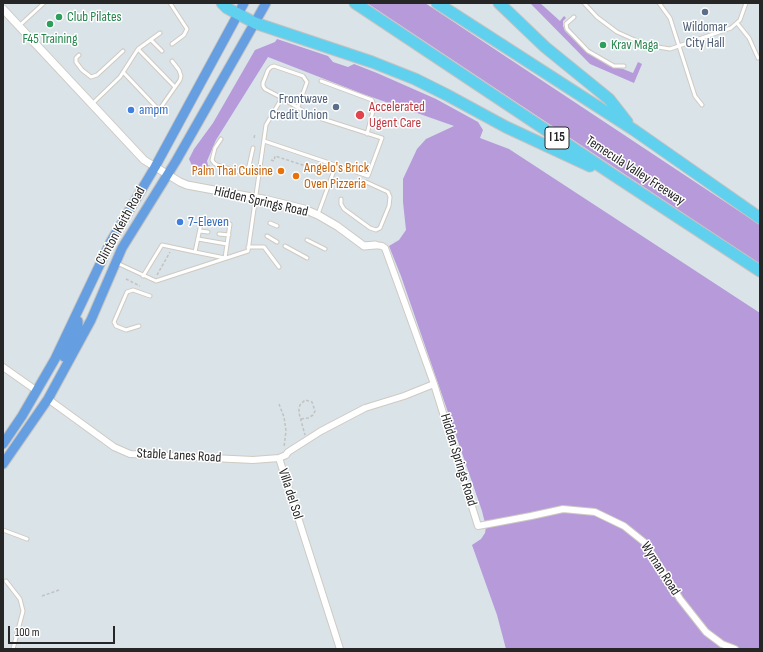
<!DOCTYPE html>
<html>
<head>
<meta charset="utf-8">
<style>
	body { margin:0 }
	#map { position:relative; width:763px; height:652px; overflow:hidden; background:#d9e3e8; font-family:"Sofia Sans Condensed",sans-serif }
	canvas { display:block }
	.frame { position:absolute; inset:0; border:4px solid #262626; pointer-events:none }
	.scale { position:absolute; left:8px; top:626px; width:107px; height:18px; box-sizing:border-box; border:2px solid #262626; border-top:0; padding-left:5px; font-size:12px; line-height:14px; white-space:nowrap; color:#262626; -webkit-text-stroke:3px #fff; paint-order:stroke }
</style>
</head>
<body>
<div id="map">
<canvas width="763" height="652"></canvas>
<div class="frame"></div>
<div class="scale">100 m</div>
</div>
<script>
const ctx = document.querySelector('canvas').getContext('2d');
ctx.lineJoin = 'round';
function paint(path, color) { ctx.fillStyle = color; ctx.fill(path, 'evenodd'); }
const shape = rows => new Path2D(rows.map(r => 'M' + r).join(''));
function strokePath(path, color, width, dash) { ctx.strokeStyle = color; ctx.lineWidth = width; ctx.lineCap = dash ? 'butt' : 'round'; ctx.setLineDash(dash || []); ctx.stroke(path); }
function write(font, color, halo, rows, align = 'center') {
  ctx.font = font + ' "Sofia Sans Condensed",sans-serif'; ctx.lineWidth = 3; ctx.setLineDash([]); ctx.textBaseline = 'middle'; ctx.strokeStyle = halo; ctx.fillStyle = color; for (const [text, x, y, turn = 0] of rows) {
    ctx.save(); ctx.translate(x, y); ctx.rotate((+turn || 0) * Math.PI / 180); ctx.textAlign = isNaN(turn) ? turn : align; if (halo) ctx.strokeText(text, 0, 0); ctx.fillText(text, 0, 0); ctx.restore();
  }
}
const green = shape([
	[367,3,425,3,760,225,760,264],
	[530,3,540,3,560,21,564,16,566,18,563,21,563,26,565,31,585,51,609,66,623,69,633,73,638,62,642,64,634,83,590,64],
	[277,39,328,56,333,62,348,67,354,64,377,73,436,99,478,122,483,130,480,138,509,149,760,313,760,649,506,649,497,615,472,545,481,539,485,533,486,527,482,511,401,276,389,246,399,240,406,230,403,202,403,179,417,149,426,139,454,126,363,94,268,57,216,140,207,161,209,170,209,175,195,172,189,159,194,149,213,123,255,50,275,42]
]);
const path = shape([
	[254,138,255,134],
	[271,160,274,161,275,156,327,173],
	[209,165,210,177],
	[157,275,170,252],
	[126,279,140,286],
	[279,404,284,417,286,431,284,447],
	[301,419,308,418,313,415,315,411,312,402,305,400,300,405,299,408,299,413,305,435],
	[42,596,59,590]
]);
const service = shape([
	[170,3,187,29,184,35,172,44],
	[584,3,597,17,617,32,646,45,670,49,731,28,740,20,746,3],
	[659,3,670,18,695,96,702,105],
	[574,17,566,24,567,29,588,51,614,66,624,66],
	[737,23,749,38,758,58],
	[19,26,44,3],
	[151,40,162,51],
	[138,49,175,87],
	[79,55,76,58,76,62,82,70,91,77,97,75,123,51],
	[123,72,159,110,180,80,181,76,179,70,172,61],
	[321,81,372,100,374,106,372,115,367,134],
	[282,98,265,89,263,86,263,83,268,70,271,67,274,66,303,76,307,82,298,107],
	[92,104,120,77,138,49,160,33],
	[221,139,215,148,212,160,214,163,217,165,243,173,245,172,249,166,253,148],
	[341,199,341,204,344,209,370,228,376,230,380,228,389,206,390,197,388,192,366,182],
	[318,214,336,165],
	[270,223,277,226],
	[200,231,208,232],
	[219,234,229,235],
	[267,236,277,242],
	[198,239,227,244],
	[307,240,325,249],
	[285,246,307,258],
	[248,247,264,247,279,267],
	[117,263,156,281,248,251,266,125,282,98,310,115,382,138,368,176,264,141],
	[143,276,162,245,195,252,202,219,230,224,225,258,195,252],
	[139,326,126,330,116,326,114,322,127,292,133,290,150,296],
	[3,530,27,539],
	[6,581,20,599,23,611,13,649]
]);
const minor = shape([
	[375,245,382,246,385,248,434,384,478,526,531,516,563,509,595,512,624,526,644,542,680,599,706,632,722,644,735,649],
	[3,367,37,391],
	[48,399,114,447,130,454,253,460,279,458,286,455,288,452,321,431,365,408,404,396,434,384],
	[279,458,340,649]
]);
const tertiary = shape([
	[3,9,144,160,180,182,187,185,268,200,304,209,318,215,337,226,364,246,375,245]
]);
const primary = shape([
	[64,357,78,326,78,321],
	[3,444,22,416,55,359,111,241,155,167,244,3],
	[3,464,48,399,91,320,122,248,176,161,266,3]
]);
const motorway = shape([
	[222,3,227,8,255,23,372,62,415,79,447,95,506,127,590,166],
	[355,3,615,176,760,271],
	[437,3,634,130,760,218],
	[499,3,545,47,609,99,627,122]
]);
const markers = [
	[705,12,4,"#5c6f8a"],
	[59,17,4,"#2e9e5b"],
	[50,24,4,"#2e9e5b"],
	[603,45,4,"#2e9e5b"],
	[336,107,4,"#5c6f8a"],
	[131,110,4,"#3f7fe0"],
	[360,115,5,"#e0444e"],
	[281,171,4,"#e8710a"],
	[296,176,4,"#e8710a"],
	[180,222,4,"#3f7fe0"]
];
const shields = [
	[557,138,24]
];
const shieldNames = [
	["I 15",557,138]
];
const leisureNames = [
	["Club Pilates",67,17],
	["F45 Training",50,39,"center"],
	["Krav Maga",611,45]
];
const serviceNames = [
	["Wildomar",705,27],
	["City Hall",705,43],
	["Frontwave",328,99,"right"],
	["Credit Union",328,115,"right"]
];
const healthNames = [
	["Accelerated",369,107],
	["Ugent Care",369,123]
];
const shopNames = [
	["ampm",139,110],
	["7-Eleven",188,222]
];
const foodNames = [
	["Angelo's Brick",304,168],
	["Oven Pizzeria",304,184],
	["Palm Thai Cuisine",273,171,"right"]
];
const streetNames = [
	["Temecula Valley Freeway",635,171,33],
	["Hidden Springs Road",261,202,13],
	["Clinton Keith Road",121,226,-61],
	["Stable Lanes Road",179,456,3],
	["Hidden Springs Road",458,460,73],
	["Villa del Sol",290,494,72],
	["Wyman Road",660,569,57]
];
paint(green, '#b69ada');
strokePath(service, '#cfcac1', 5);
strokePath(minor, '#cfcac1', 8);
strokePath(tertiary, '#cfcac1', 9);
strokePath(primary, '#c2c2c2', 11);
strokePath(motorway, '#c2c2c2', 13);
strokePath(path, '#c2c2c2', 1.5, [3, 2]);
strokePath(service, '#fff', 3);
strokePath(minor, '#fff', 6);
strokePath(tertiary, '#fff', 7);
strokePath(primary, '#659ee1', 9);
strokePath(motorway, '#5fd0ed', 11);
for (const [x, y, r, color] of markers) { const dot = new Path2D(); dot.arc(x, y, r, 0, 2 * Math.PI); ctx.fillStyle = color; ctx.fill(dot); strokePath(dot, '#fff', 1.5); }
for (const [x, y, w] of shields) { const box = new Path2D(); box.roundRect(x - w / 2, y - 11, w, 22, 3); ctx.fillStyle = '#fff'; ctx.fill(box); strokePath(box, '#262626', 1); }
write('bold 13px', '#262626', null, shieldNames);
write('14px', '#27864d', '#fff', leisureNames, 'left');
write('14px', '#4e5e75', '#fff', serviceNames);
write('14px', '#be3a42', '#fff', healthNames, 'left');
write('14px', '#366cbe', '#fff', shopNames, 'left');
write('14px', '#c56008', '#fff', foodNames, 'left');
write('14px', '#262626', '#fff', streetNames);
</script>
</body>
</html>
